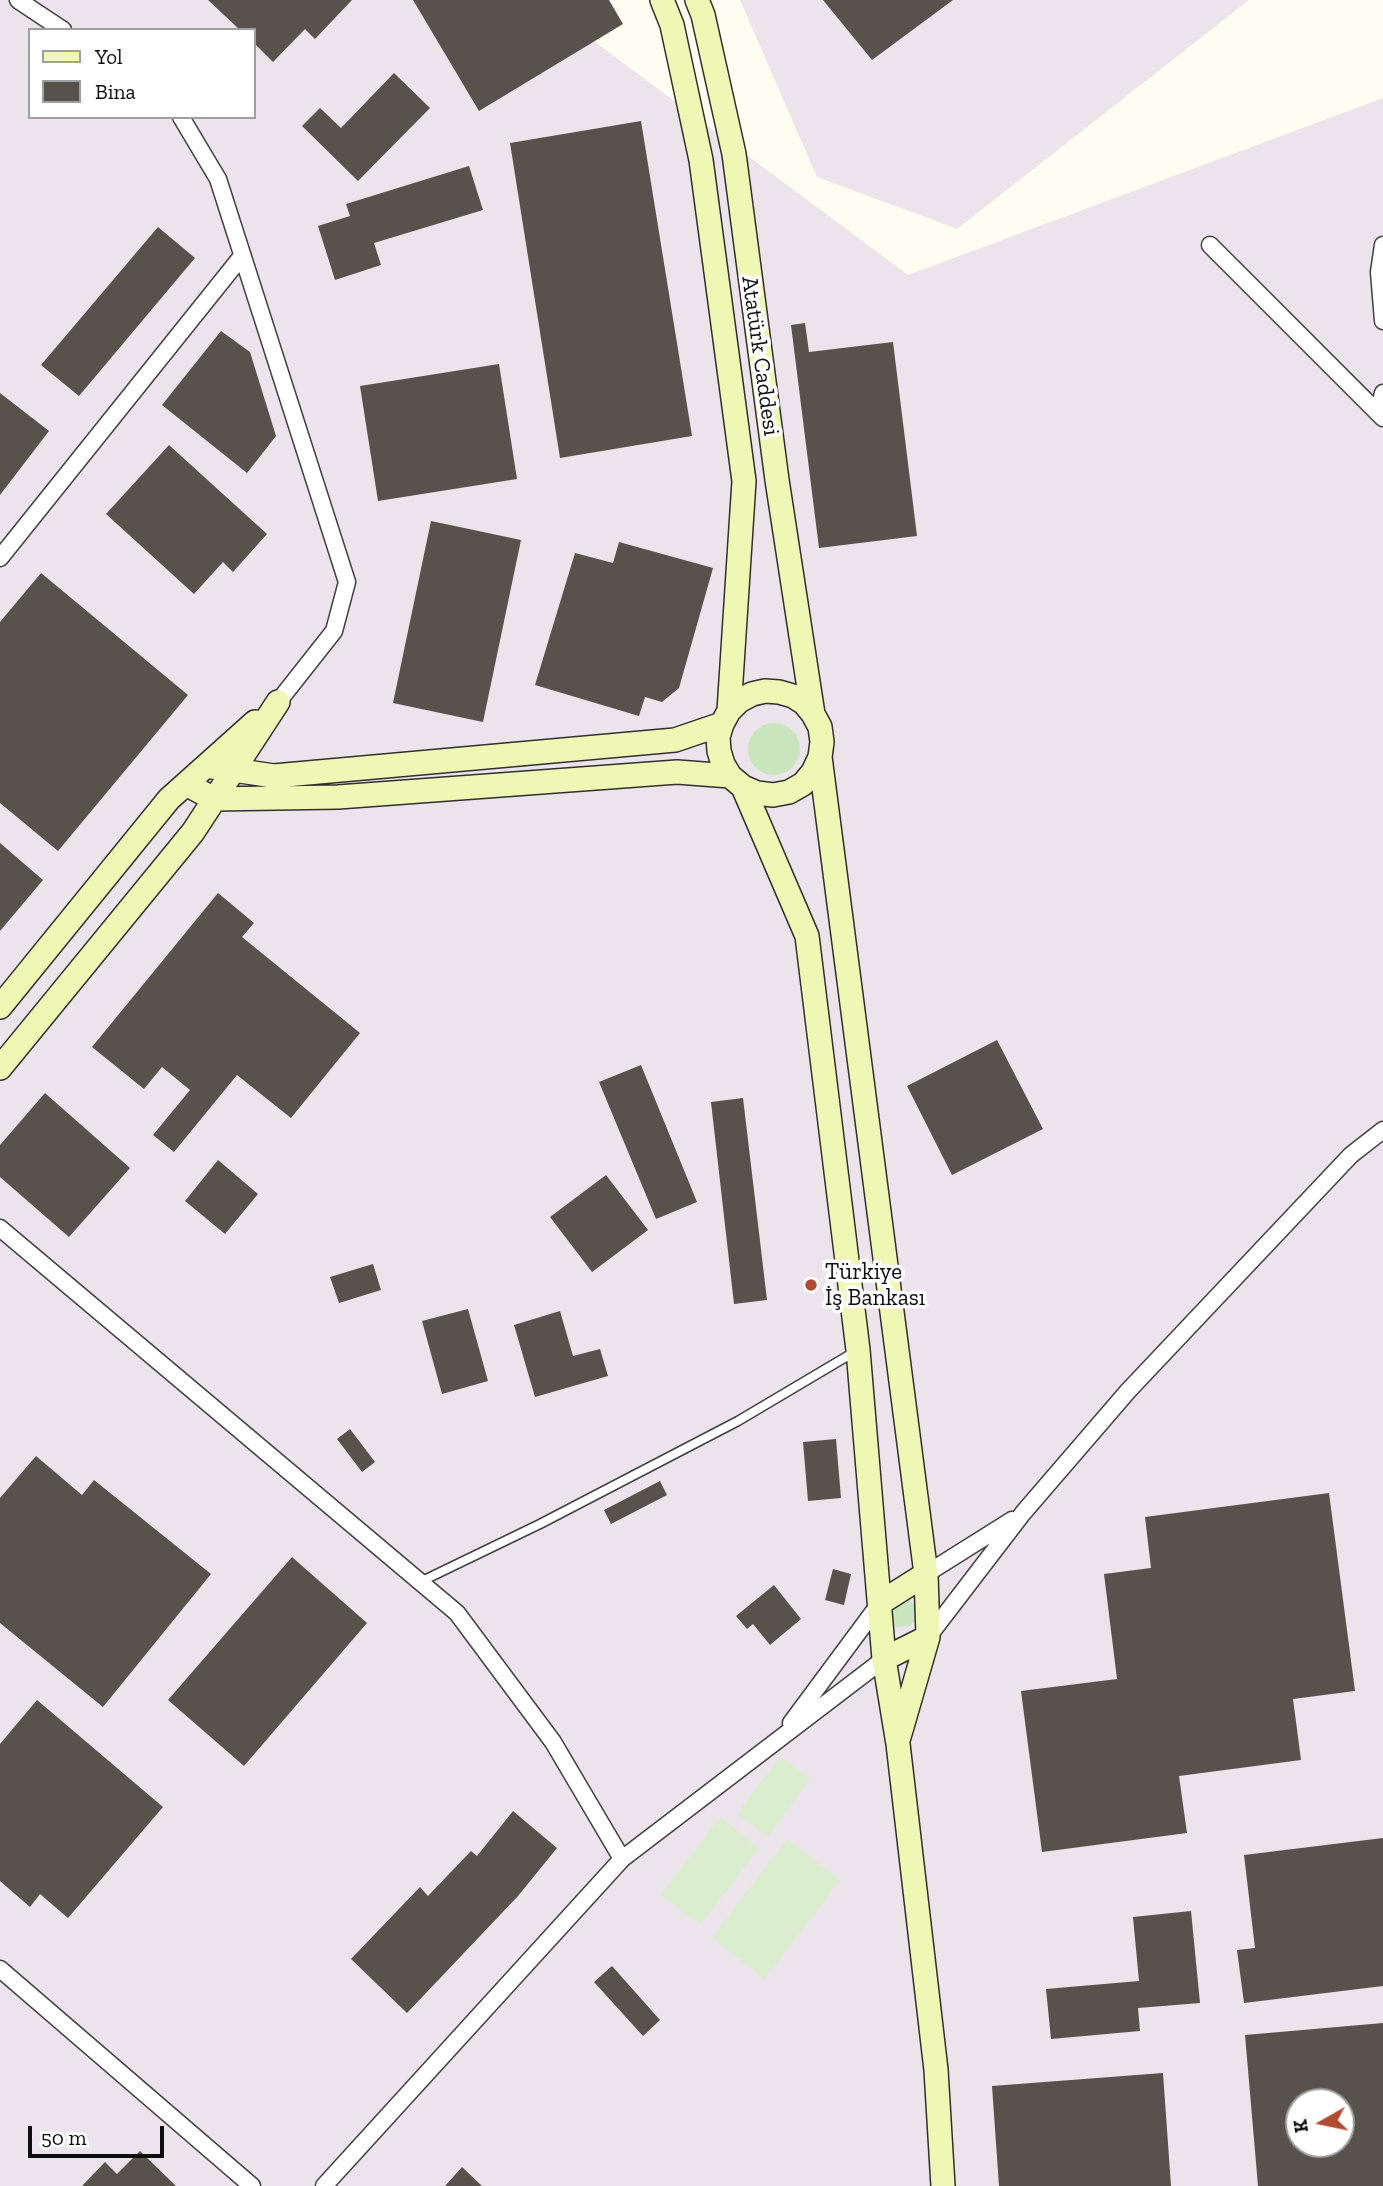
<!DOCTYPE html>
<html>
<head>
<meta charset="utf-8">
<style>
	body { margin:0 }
	#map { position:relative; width:1383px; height:2186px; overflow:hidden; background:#fdfef1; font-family:"Zilla Slab",serif }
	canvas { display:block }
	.legend { position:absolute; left:28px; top:28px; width:228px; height:91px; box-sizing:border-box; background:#fff; border:2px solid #9f9f9f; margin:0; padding:9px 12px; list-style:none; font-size:21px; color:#0e0e0e }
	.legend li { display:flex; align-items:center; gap:14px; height:35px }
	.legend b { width:35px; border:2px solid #9f9f9f }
	.north { position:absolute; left:1285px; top:2088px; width:70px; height:70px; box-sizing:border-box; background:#fff; border:2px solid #9f9f9f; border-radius:50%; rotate:261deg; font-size:19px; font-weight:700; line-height:28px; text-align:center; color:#0e0e0e }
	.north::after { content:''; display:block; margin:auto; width:24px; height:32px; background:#b14c34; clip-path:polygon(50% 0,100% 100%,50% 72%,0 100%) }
	.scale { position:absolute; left:28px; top:2126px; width:136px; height:32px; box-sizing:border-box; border:4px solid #0e0e0e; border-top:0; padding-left:9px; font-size:21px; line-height:24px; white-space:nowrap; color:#0e0e0e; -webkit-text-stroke:5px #fff; paint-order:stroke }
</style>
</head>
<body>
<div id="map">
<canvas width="1383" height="2186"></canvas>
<ul class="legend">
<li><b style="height:9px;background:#eef7b3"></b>Yol</li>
<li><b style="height:19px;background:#56524c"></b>Bina</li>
</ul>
<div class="north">K</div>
<div class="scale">50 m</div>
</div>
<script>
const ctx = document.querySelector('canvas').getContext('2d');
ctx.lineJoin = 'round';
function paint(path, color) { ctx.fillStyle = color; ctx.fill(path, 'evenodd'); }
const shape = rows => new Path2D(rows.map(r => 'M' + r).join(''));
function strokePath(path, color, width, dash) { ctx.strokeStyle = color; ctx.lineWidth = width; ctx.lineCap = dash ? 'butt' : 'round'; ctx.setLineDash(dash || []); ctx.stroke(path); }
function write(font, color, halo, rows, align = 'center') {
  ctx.font = font + ' "Zilla Slab",serif'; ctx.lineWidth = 7; ctx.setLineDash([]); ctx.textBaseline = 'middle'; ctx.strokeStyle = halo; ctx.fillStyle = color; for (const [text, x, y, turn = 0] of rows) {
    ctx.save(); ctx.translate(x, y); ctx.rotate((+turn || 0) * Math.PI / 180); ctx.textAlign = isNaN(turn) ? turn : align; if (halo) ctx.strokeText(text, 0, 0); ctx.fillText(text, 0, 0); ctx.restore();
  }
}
const industrial = shape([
	[0,0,570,0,591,39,908,275,1383,98,1383,2186,0,2186],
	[30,30,254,30,254,117,30,117],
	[1299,2102,1341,2102,1341,2144,1299,2144],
	[740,0,1249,0,957,229,817,177]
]);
const green = shape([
	'748 749a26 26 0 1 1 52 0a26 26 0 1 1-52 0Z',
	[906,1599,914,1604,917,1609,916,1619,910,1626,897,1627,890,1621,889,1607]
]);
const pitch = shape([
	[780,1757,810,1779,768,1837,737,1814],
	[720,1817,759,1848,700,1925,661,1895],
	[787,1839,840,1880,765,1979,712,1938]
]);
const building = shape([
	[208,0,352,0,315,39,305,29,273,62,254,43,254,30,240,30],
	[413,0,609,0,623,24,479,111],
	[823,0,953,0,872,60],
	[394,73,430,108,358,181,302,126,320,108,341,128],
	[641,121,692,436,560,458,510,143],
	[469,166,483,210,374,243,381,265,335,280,318,226,350,216,346,204],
	[158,227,195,258,79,396,41,365],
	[805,323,809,352,893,342,917,536,819,548,791,325],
	[221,331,250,352,276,436,247,473,162,405],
	[499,364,517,479,378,501,360,386],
	[0,393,49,431,0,495],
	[169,445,267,534,233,572,223,562,194,594,106,514],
	[431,521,521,540,483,722,393,703],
	[619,542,713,568,679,688,662,702,645,697,639,716,535,685,575,553,613,563],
	[41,573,188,695,58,851,0,803,0,622],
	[0,843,43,880,0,931],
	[218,893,254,923,242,937,360,1033,291,1118,237,1075,174,1152,153,1135,190,1090,162,1067,144,1089,92,1047],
	[997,1040,1043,1129,952,1175,907,1086],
	[641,1065,697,1202,656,1219,599,1082],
	[45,1093,130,1168,69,1237,0,1177,0,1145],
	[743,1098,767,1300,734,1304,711,1102],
	[218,1160,258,1194,225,1234,185,1201],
	[606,1175,648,1230,592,1272,550,1217],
	[373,1264,381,1290,339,1303,330,1277],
	[468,1309,488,1381,442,1394,422,1321],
	[560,1311,573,1356,600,1349,608,1376,535,1397,514,1325],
	[350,1429,375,1462,362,1472,337,1439],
	[836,1439,841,1498,808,1501,803,1442],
	[36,1456,82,1495,94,1480,211,1574,103,1707,0,1623,0,1498],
	[660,1481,667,1495,611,1524,604,1510],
	[1329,1493,1355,1691,1293,1699,1301,1760,1179,1776,1187,1833,1042,1852,1021,1691,1117,1679,1104,1574,1151,1568,1145,1517],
	[292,1557,367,1623,244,1766,168,1700],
	[833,1569,851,1574,844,1605,825,1600],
	[774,1585,801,1619,770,1645,753,1624,747,1629,736,1616],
	[37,1700,163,1807,68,1918,40,1894,30,1907,0,1881,0,1744],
	[513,1811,557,1848,518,1896,407,2013,351,1959,420,1887,428,1896,471,1851,477,1856],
	[1383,1838,1383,1986,1244,2003,1237,1950,1255,1948,1244,1855],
	[1191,1911,1200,2003,1138,2008,1140,2031,1051,2039,1046,1989,1139,1981,1133,1917],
	[612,1966,660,2020,643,2036,594,1982],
	[1383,2023,1383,2186,1258,2186,1245,2035],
	[1299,2102,1341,2102,1341,2144,1299,2144],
	[1163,2073,1171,2186,999,2186,992,2086],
	[140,2151,176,2186,82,2186,105,2162,117,2174],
	[462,2167,482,2186,445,2186]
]);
const lane = shape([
	[420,1582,540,1524,738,1421,856,1351]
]);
const street = shape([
	[18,0,63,30],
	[181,117,218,179,347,582,334,631,278,702],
	[1210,245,1383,418],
	[1383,245,1379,272,1383,321],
	[1378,413,1383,393],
	[0,558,242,256],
	[0,1228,457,1613,553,1742,622,1859],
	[926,1574,1012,1520],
	[928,1637,1023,1513,1128,1391,1351,1155,1383,1130],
	[791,1723,880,1603],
	[0,1969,252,2186],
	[324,2186,622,1859,884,1659]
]);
const secondary = shape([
	[662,0,672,25,701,160,744,481,729,711],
	[697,0,703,15,734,154,777,480,813,714],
	[820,757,926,1574,928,1637,899,1737],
	[206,766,274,776,675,740,722,724,729,711,739,701,752,694,765,691,779,692,793,696,804,703,813,714,820,727,822,742,820,757,813,772,803,784,789,792,773,795,757,793,743,787,730,776,723,764,719,751,718,737,722,724],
	[186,784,214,799,338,797,677,772,730,776],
	[743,787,807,936,858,1350,884,1659,898,1744,936,2070,943,2186],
	[0,1007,169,799,255,722],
	[0,1068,193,832,278,702],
	[880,1603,926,1574],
	[884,1659,928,1637]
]);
const markers = [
	[811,1285,7,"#b14c34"]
];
const streetNames = [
	["Atatürk Caddesi",760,356,82]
];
const poiNames = [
	["Türkiye",825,1272],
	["İş Bankası",825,1298]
];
paint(industrial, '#ece4eb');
paint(green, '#c9e5be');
paint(pitch, '#dbedcf');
paint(building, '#56524c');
strokePath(lane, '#414141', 11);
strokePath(street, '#414141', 19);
strokePath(secondary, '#303030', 26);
strokePath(lane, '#fff', 8);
strokePath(street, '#fff', 16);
strokePath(secondary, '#eef7b3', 23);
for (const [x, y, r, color] of markers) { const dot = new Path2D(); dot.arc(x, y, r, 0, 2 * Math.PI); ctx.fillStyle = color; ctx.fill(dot); strokePath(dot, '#fff', 2.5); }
write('23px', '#0e0e0e', '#fff', streetNames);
write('23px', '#0e0e0e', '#fff', poiNames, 'left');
</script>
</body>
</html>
